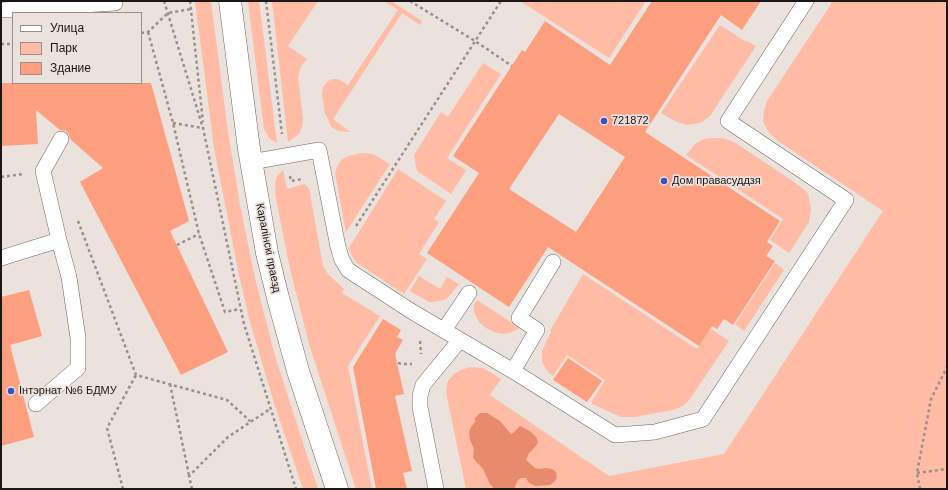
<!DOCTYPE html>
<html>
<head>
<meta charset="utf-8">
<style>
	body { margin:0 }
	#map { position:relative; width:948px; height:490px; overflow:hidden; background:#ebe1dd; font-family:Helvetica,sans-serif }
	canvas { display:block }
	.frame { position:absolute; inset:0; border:2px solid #1b1716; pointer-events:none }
	.legend { position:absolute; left:12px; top:12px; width:130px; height:72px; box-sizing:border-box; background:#ebe1dd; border:1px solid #98908d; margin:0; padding:5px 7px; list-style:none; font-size:12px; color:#1b1716 }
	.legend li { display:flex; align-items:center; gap:8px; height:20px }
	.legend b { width:20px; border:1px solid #98908d }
</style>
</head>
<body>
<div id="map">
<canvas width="948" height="490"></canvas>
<div class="frame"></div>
<ul class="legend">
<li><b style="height:5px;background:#fff"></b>Улица</li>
<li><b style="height:11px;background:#ffbba4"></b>Парк</li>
<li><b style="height:11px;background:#fd9e7f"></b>Здание</li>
</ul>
</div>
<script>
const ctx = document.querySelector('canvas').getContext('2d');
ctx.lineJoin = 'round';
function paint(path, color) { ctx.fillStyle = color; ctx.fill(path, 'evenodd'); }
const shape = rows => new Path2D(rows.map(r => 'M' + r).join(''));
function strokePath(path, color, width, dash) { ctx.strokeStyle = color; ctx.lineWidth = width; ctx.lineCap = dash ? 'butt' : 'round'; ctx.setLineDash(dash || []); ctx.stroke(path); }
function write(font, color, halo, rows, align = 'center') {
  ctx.font = font + ' Helvetica,sans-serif'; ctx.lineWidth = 3.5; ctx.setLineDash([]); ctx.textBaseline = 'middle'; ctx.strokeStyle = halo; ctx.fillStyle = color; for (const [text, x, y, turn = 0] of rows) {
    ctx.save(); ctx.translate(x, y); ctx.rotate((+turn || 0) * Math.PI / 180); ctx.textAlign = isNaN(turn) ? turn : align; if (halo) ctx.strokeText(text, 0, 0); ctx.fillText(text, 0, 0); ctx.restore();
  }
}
const green = shape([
	[195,1,211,1,228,132,240,205,255,278,275,356,318,489,303,489,274,403,250,322,239,275,214,148],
	[248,1,259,1,277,143,269,138,264,129],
	[272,1,318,1,288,46,307,59,301,66,298,77,303,119,302,127,299,134,288,142],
	[384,1,391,1,422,21,420,25,402,13,333,119,350,132,338,131,331,126,325,113,322,95,323,87,328,81,333,79,338,79,348,85,398,10],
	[520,1,646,1,609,58],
	[833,1,947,1,947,489,466,489,446,392,448,381,454,374,461,370,470,367,483,368,501,379,490,395,609,476,724,454,883,211,778,141,770,134,763,122,764,110,767,101],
	[720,25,746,42,747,41,756,46,710,116,702,122,694,124,687,125,677,122,661,113],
	[483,63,501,74,447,158,466,170,451,194,417,171,414,155,441,112,448,117],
	[711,138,723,138,734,142,794,182,807,192,809,198,811,209,809,222,789,253,770,240,783,219,686,155,695,144,704,139],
	[361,153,373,154,390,164,346,232,335,173,338,165,342,159,349,156],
	[398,169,446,201,434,219,439,222,419,254,427,259,404,294,357,263,352,256,349,248],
	[283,170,287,189,304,184,309,188,321,255,323,266,328,274,344,289,342,293,380,316,348,366,372,489,356,489,309,344,290,269,275,194,275,184,277,176],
	[775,263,784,270,744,331,735,324],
	[583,274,697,349,710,328,729,341,690,399,683,406,673,410,635,417,621,417,592,404,592,401,605,380,567,355,553,376,549,373,542,362,542,351,551,332,550,331],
	[419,276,440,289,447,277,459,284,452,293,446,299,434,302,429,302,410,291],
	[477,300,520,328,510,333,502,334,494,332,486,328,479,322,474,312,474,305]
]);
const forest = shape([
	[480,413,487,413,500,421,511,434,513,433,520,426,530,431,536,437,538,442,536,446,529,453,526,460,535,468,540,469,546,468,552,469,556,472,557,478,554,482,550,485,535,486,529,483,526,478,521,478,518,480,514,489,494,489,490,484,483,469,473,458,474,449,470,440,469,432,471,427,475,422,475,418]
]);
const building = shape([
	[652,1,761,1,742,30,721,15,645,132,780,221,767,242,773,246,766,256,775,261,733,325,724,319,717,329,712,326,699,346,548,247,509,307,427,253,479,173,453,156,522,50,525,52,545,21,610,65],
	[559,114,625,157,576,232,509,189],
	[1,83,151,83,189,221,170,231,228,352,181,375,80,182,103,168,70,139,69,135,66,131,60,130,36,110,38,144,1,146],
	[29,290,42,336,10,345,34,437,1,446,1,297],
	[383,319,401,330,397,337,403,340,395,354,404,394,395,396,412,471,403,473,407,489,376,489,353,367],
	[568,358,602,381,587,402,553,380]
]);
const path = shape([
	[164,1,203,128,244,324,296,489],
	[190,1,203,122],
	[266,1,282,134],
	[410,1,475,41,512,66],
	[148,32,173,123,199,234,225,312,240,309],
	[141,33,148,32,168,13,191,9],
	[1,44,13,44],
	[173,123,203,128,203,127],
	[290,176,291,181,303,179],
	[1,177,23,174],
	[78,221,136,375,227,400,250,421],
	[356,226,501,1],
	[177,245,199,234],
	[420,341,421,354],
	[398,363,402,364,412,364],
	[170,384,189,475],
	[917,473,947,469],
	[123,489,107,428,136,375],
	[192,489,189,476,228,437,270,409],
	[920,489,917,473,931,399,947,367]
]);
const lane = shape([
	[1,10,115,3],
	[251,162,319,150,338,247,342,260,348,270,411,311,513,371,615,435,655,432,703,419,846,200,728,121,806,1],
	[59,240,43,171,61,139],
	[1,258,59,240,69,277,78,338,78,368,36,404],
	[444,330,469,293],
	[513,371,537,330,519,318,553,262],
	[436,489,420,407,420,396,423,385,460,340]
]);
const street = shape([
	[230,1,249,149,267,253,278,298,298,371,337,489]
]);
const markers = [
	[604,121,4,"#3553c5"],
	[664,181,4,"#3553c5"],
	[11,391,4,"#3553c5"]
];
const poiNames = [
	["721872",612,121],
	["Дом правасуддзя",672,181],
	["Інтэрнат №6 БДМУ",19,391]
];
const streetNames = [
	["Каралінскі праезд",268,248,79]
];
paint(green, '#ffbba4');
paint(forest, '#e88a6c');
paint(building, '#fd9e7f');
strokePath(lane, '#6e6562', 16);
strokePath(street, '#6e6562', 23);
strokePath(path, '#98908e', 2.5, [3, 3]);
strokePath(lane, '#fff', 15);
strokePath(street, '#fff', 22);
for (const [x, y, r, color] of markers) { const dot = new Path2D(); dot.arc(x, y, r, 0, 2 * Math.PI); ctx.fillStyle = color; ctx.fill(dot); strokePath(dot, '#ebe1dd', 1.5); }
write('11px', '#1b1716', '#ebe1dd', poiNames, 'left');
write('11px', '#1b1716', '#ebe1dd', streetNames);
</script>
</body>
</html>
